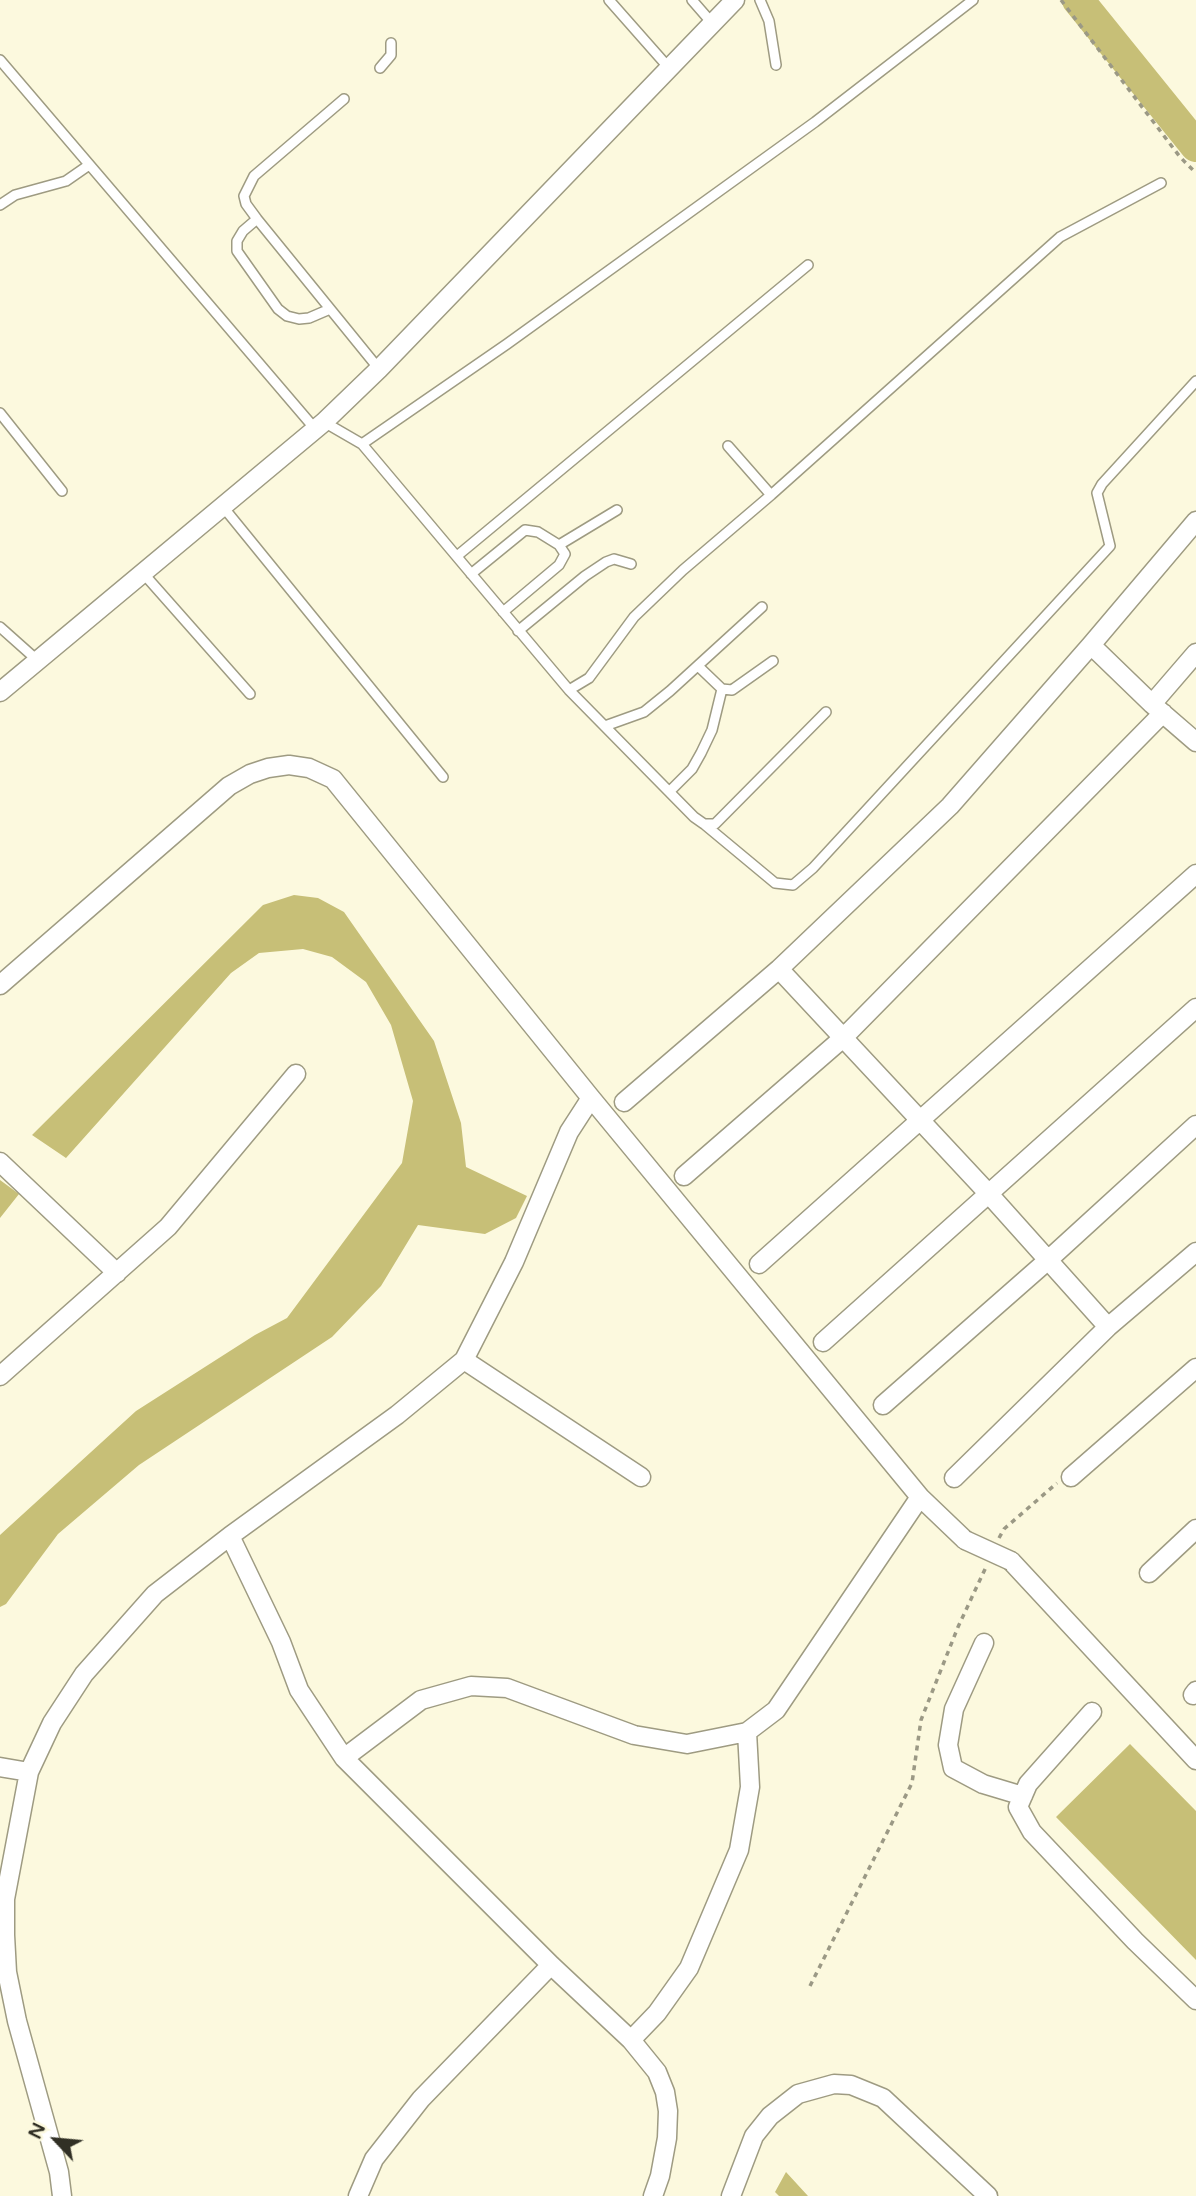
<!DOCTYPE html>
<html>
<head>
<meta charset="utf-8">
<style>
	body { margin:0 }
	#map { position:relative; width:1196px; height:2196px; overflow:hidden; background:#fcf9de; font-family:"Varela Round",sans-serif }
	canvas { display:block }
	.north { position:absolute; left:21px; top:2105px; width:70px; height:70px; -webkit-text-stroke:5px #fcf9de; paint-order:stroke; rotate:296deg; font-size:19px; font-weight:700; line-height:28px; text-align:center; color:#313025 }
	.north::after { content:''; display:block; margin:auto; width:24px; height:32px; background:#313025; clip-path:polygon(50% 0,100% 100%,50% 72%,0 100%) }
</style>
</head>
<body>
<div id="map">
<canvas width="1196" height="2196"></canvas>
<div class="north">N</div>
</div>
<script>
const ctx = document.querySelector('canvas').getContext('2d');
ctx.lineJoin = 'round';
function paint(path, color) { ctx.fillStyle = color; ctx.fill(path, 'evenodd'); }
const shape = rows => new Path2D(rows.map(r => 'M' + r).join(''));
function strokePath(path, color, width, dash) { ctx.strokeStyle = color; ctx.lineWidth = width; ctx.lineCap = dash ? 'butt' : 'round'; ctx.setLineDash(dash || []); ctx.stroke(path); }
const water = shape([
	[294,895,318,898,344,912,434,1041,461,1123,466,1167,527,1196,516,1218,485,1234,418,1225,381,1286,332,1337,139,1465,58,1534,6,1604,0,1607,0,1535,136,1411,255,1335,287,1318,402,1163,413,1101,391,1025,366,982,332,957,303,949,259,953,231,973,66,1158,32,1135,263,905],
	[0,1180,19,1194,0,1218],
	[1130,1744,1196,1811,1196,1960,1056,1817],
	[786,2172,808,2196,779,2196,775,2192]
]);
const river = shape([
	[1078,0,1196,146]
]);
const path = shape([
	[1061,0,1180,157,1196,173],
	[999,1538,1004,1529,1057,1483],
	[810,1986,912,1783,921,1720,958,1627,986,1567]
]);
const lane = shape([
	[609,0,669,68],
	[692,0,712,23],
	[760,0,769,21,776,65],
	[0,60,316,430],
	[380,68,391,55,391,43],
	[344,99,254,176,244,196,246,204,257,219,379,369],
	[0,205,15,195,66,181,89,165],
	[257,219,243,231,237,241,237,251,278,309,287,316,299,319,309,318,330,309],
	[0,413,62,491],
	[324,422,362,444,569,690,694,817,704,824,715,824,826,712],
	[362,444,507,344,815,122,973,0],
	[728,446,771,495],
	[224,508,443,777],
	[559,545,617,510],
	[457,556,808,265],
	[143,573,250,694],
	[471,574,525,530,538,532,559,545,565,554,559,565,503,612],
	[0,627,37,660],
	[518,631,585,576,606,562,614,559,631,564],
	[698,666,722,689,732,690,773,661],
	[569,690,589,678,634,617,683,570,771,495,1060,237,1161,183],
	[605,726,644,712,670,691,762,607],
	[670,791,692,769,701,753,712,730,722,689],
	[704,824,775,883,793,885,813,868,1110,546,1097,493,1102,484,1196,381]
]);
const street = shape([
	[1091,645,1152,704,1196,742],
	[0,692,324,422,379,369,735,0],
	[1152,704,1196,653],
	[779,969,988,1193,1108,1327],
	[0,985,229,786,250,774,268,768,289,765,309,768,333,779,591,1098,920,1497,965,1540],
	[624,1102,779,969,950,806,1091,645,1196,521],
	[0,1162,117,1273],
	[684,1176,843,1038,1163,713],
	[759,1264,1196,874],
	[823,1342,1196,1008],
	[464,1360,641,1477],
	[0,1376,168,1227,296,1074],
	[883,1405,1047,1261,1196,1125],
	[1071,1477,1196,1368],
	[954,1478,1108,1327,1196,1252],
	[230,1536,281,1642,299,1690,344,1758,551,1965,631,2040,657,2072,665,2092,668,2111,667,2138,660,2176,653,2196],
	[1011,1561,1196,1760],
	[1149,1573,1196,1529],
	[984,1643,954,1709,948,1745,953,1768,983,1784,1023,1796],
	[1193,1695,1196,1691],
	[1092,1712,1028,1784,1018,1807,1032,1832,1135,1941,1196,2000],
	[344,1758,421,1700,471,1686,507,1688,634,1735,687,1744,747,1732,776,1710,920,1497],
	[0,1767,29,1772],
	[631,2040,657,2013,689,1968,739,1850,750,1787,747,1732],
	[62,2196,59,2172,17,2021,7,1972,5,1935,5,1899,29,1772,52,1723,84,1674,155,1594,230,1536,397,1415,464,1360,514,1262,569,1132,591,1098],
	[358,2196,374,2159,421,2099,551,1965],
	[731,2196,754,2136,770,2116,798,2094,834,2084,851,2085,883,2098,988,2196]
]);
const streetBridge = shape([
	[965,1540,1011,1561]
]);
paint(water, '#c7bf77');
strokePath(river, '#c7bf77', 32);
strokePath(lane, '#9e9b82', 12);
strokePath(street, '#9e9b82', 21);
strokePath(path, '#9b9985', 3.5, [5, 5]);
strokePath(lane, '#fff', 9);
strokePath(street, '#fff', 18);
strokePath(streetBridge, '#9e9b82', 21, []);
strokePath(streetBridge, '#fff', 18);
</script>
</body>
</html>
